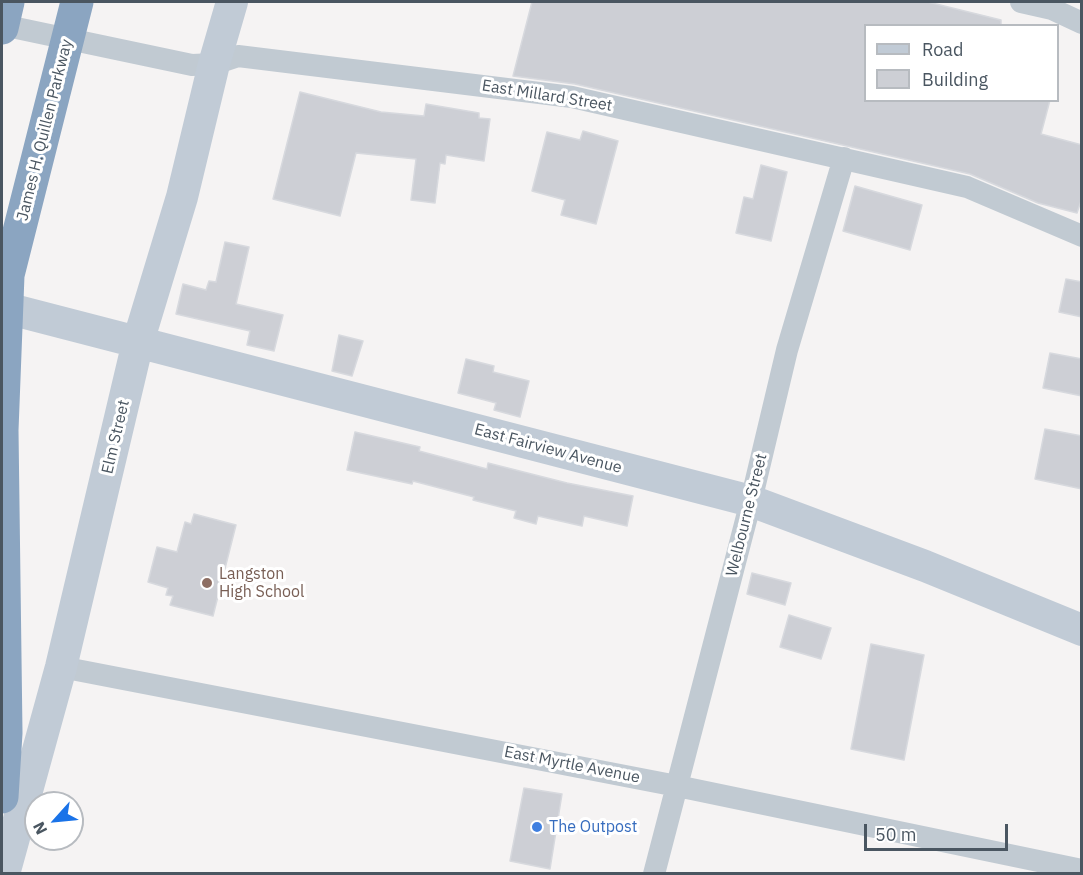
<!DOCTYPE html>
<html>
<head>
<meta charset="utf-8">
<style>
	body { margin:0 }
	#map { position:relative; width:1083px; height:875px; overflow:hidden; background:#f5f3f3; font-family:"IBM Plex Sans",sans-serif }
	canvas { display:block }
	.frame { position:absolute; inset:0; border:3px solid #4a5661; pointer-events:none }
	.legend { position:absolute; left:864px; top:24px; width:195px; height:78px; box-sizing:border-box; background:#fff; border:2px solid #b7bbc0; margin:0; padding:8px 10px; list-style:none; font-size:18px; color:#4a5661 }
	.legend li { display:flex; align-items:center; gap:12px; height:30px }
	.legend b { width:30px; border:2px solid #b7bbc0 }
	.north { position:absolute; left:24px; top:791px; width:60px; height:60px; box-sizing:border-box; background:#fff; border:2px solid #b7bbc0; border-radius:50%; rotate:243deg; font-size:16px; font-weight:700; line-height:24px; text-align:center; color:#4a5661 }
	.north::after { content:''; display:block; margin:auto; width:21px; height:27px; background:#1a73e8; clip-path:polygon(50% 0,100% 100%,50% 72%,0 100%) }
	.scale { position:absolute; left:864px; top:824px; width:144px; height:27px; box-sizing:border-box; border:3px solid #4a5661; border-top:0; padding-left:8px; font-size:18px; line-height:21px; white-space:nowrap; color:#4a5661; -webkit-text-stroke:4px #fff; paint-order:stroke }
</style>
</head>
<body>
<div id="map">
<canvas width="1083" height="875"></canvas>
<div class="frame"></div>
<ul class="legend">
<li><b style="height:8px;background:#c1cbd6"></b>Road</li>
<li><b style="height:16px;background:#cdcfd5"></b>Building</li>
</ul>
<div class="north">N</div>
<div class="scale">50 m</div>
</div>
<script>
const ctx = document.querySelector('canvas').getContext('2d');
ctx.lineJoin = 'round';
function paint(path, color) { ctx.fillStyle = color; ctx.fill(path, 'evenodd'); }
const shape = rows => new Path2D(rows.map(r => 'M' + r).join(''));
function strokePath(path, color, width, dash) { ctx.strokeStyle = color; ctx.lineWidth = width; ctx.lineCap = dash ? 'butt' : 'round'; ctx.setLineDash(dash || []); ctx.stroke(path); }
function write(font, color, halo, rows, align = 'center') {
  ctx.font = font + ' "IBM Plex Sans",sans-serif'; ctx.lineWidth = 6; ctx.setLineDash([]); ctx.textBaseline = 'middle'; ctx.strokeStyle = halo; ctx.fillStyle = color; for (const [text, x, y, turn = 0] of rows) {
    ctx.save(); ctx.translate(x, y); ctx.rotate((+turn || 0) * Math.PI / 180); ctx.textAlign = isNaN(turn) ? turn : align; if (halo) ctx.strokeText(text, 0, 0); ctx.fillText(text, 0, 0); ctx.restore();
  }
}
const building = shape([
	[532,2,928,2,1001,20,1001,26,866,26,866,100,1050,100,1041,134,1082,145,1082,198,1077,213,1038,203,970,174,575,84,513,76,532,2],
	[300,92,381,112,424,116,426,104,479,113,479,118,490,119,484,161,446,155,445,164,440,163,435,203,411,200,416,159,356,153,340,216,273,199,300,92],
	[583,131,618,141,596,224,561,215,565,200,532,191,547,132,580,140,583,131],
	[761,165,787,172,771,241,736,233,744,197,753,199,761,165],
	[855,186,922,205,910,250,843,231,855,186],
	[225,242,249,247,236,304,283,315,274,351,247,345,250,331,176,314,183,284,206,290,209,281,216,282,225,242],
	[1066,279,1082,282,1082,317,1059,312,1066,279],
	[339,335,363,341,352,376,332,371,339,335],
	[1050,353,1082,359,1082,396,1043,388,1050,353],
	[466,359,494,366,493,372,529,381,520,417,494,410,496,403,458,393,466,359],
	[1045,429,1082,436,1082,489,1035,479,1045,429],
	[355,432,420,447,419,451,487,469,488,463,567,483,633,496,627,526,584,516,582,526,538,516,536,524,514,518,516,511,473,500,474,497,413,481,412,484,347,470,355,432],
	[194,514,236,525,213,616,170,605,173,596,166,595,168,588,148,582,157,547,177,552,185,522,191,524,194,514],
	[752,573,791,583,785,605,747,594,752,573],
	[789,615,831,628,821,659,780,647,789,615],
	[871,644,924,655,904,760,851,749,871,644],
	[524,788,562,794,550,869,510,861,524,788]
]);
const street = shape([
	[1021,2,1052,9,1082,23],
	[2,25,192,65,214,64,238,56,572,97,967,187,1082,236],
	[61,667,677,786,1082,870],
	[654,874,751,501,787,350,844,158]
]);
const secondary = shape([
	[2,307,751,501,925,566,1082,630],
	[4,874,61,667,138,342,182,197,214,64,232,2]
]);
const highway = shape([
	[2,28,8,2],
	[2,293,8,275,77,2],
	[2,797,6,733,2,430,8,275]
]);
const markers = [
	[207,583,6,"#8d6e63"],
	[537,827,6,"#3f7fe0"]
];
const streetNames = [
	["East Millard Street",547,96,9],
	["James H. Quillen Parkway",45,130,-76],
	["Elm Street",116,437,-77],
	["East Fairview Avenue",548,449,15],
	["Welbourne Street",747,515,-76],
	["East Myrtle Avenue",572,765,11]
];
const educationNames = [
	["Langston",219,574],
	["High School",219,592]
];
const shopNames = [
	["The Outpost",549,827]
];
paint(building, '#cdcfd5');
strokePath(building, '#d7d9de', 1.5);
strokePath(street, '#c1cad2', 22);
strokePath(secondary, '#c1cbd6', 32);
strokePath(highway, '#8ba5c1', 33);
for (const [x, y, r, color] of markers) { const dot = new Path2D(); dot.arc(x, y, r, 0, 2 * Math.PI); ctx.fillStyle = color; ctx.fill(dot); strokePath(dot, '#fff', 2); }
write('16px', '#4a5661', '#fff', streetNames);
write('16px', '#785e54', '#fff', educationNames, 'left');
write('16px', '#366cbe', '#fff', shopNames, 'left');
</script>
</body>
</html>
